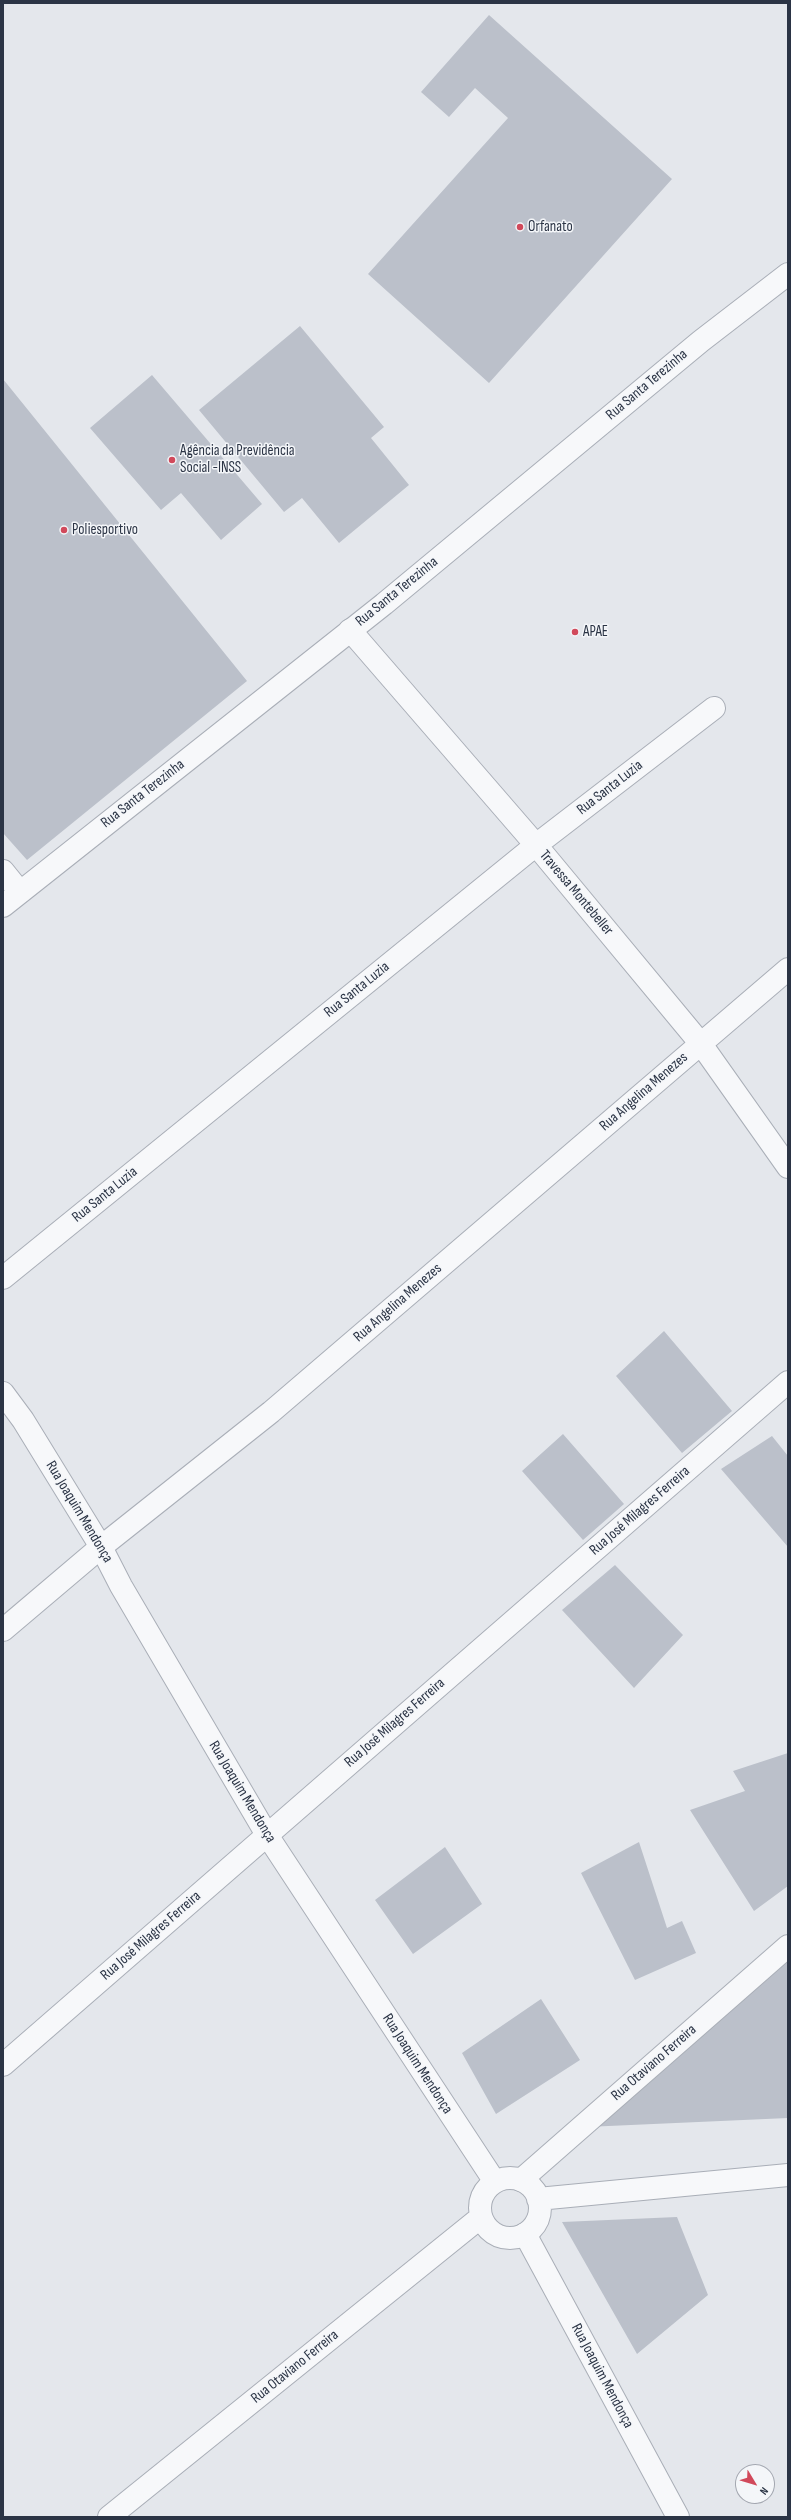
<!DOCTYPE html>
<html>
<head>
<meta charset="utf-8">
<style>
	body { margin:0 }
	#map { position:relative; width:791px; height:2520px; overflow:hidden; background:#e4e7ec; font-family:"Sofia Sans Condensed",sans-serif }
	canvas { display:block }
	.frame { position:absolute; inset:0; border:4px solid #2b3445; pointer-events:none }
	.north { position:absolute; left:735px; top:2464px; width:40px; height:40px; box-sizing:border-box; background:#f4f6f9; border:1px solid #a4a8b1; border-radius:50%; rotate:128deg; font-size:11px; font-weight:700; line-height:16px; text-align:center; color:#2b3445 }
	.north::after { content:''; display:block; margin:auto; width:14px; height:18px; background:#d1495b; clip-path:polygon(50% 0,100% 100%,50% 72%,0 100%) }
</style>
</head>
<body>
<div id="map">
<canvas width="791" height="2520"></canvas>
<div class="frame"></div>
<div class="north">N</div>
</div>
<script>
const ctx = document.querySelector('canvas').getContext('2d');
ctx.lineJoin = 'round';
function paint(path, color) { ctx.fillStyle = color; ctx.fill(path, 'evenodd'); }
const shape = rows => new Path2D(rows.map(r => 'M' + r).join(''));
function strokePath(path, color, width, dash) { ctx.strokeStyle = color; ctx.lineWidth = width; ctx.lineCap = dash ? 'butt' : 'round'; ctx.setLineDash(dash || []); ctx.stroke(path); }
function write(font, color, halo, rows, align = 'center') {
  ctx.font = font + ' "Sofia Sans Condensed",sans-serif'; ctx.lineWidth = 3; ctx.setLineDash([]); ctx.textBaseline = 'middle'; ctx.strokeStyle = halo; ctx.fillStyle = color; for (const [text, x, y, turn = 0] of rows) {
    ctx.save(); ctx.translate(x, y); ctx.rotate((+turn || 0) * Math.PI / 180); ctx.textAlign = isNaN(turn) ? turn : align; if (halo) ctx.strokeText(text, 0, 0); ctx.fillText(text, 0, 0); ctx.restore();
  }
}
const building = shape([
	[489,15,672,179,489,383,368,274,508,118,475,88,449,117,421,92],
	[300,326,384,427,371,438,409,485,339,543,302,498,284,512,199,410],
	[152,375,262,504,221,540,181,493,161,510,90,428],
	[3,379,247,681,27,860,3,833],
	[664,1331,732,1411,682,1453,616,1376],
	[563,1434,624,1504,583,1540,522,1471],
	[772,1436,788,1456,788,1547,721,1469],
	[615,1565,683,1635,634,1688,562,1610],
	[788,1753,788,1886,754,1911,690,1810,745,1791,733,1771],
	[639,1842,667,1928,682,1921,696,1953,635,1980,581,1873],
	[445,1847,482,1904,413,1954,375,1900],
	[788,1958,788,2118,586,2127],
	[541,1999,580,2060,496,2114,462,2053],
	[677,2217,708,2295,637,2354,562,2222]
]);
const minor = shape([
	[350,630,536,845,701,1044,788,1167],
	[3,871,20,892],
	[3,1278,536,845,714,708],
	[3,1630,101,1547,271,1412,788,969],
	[3,2065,788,1382],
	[521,2180,788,1946],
	[525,2234,678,2517]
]);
const tertiary = shape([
	[3,906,384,604,701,341,788,274],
	[3,1393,23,1420,101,1547,121,1586,267,1835,495,2182],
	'480 2208a30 30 0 1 1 60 0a30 30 0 1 1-60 0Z',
	[538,2199,788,2175],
	[109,2517,481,2217]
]);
const markers = [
	[520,227,4,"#d1495b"],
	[172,460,4,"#d1495b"],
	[64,530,4,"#d1495b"],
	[575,632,4,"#d1495b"]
];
const poiNames = [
	["Orfanato",528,227],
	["Agência da Previdência",180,451],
	["Social -INSS",180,468],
	["Poliesportivo",72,530],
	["APAE",583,632]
];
const streetNames = [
	["Rua Santa Terezinha",647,385,-40],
	["Rua Santa Terezinha",397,592,-39],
	["Rua Santa Luzia",610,788,-38],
	["Rua Santa Terezinha",143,794,-38],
	["Travessa Montebeller",576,893,50],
	["Rua Santa Luzia",357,990,-39],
	["Rua Angelina Menezes",644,1092,-41],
	["Rua Santa Luzia",105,1195,-39],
	["Rua Angelina Menezes",398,1303,-41],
	["Rua José Milagres Ferreira",640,1511,-41],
	["Rua Joaquim Mendonça",79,1512,59],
	["Rua José Milagres Ferreira",395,1723,-41],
	["Rua Joaquim Mendonça",242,1792,59],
	["Rua José Milagres Ferreira",151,1936,-41],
	["Rua Otaviano Ferreira",654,2063,-41],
	["Rua Joaquim Mendonça",417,2064,57],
	["Rua Otaviano Ferreira",295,2367,-39],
	["Rua Joaquim Mendonça",602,2376,62]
];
paint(building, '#bbc0ca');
strokePath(minor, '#a9aeb7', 24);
strokePath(tertiary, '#a9aeb7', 24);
strokePath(minor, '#f7f8fa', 22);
strokePath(tertiary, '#f7f8fa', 22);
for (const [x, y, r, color] of markers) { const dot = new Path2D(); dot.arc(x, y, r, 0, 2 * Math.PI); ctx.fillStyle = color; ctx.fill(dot); strokePath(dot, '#f4f6f9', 1.5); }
write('15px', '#2b3445', '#f4f6f9', poiNames, 'left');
write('15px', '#2b3445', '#f4f6f9', streetNames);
</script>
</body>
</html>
